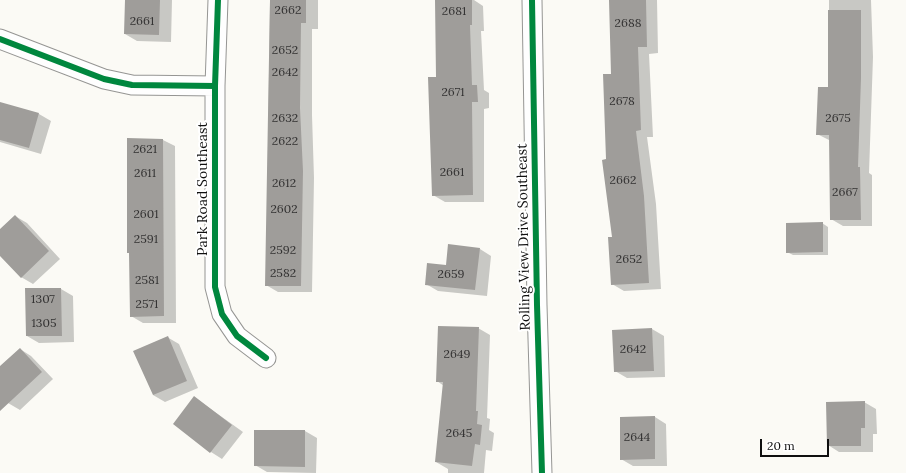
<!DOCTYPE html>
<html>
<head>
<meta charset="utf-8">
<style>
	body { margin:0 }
	#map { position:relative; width:906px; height:473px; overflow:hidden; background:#fbfaf5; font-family:Lora,serif }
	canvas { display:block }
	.scale { position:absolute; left:760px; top:439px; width:69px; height:18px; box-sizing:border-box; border:2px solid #0f0f0f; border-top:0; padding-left:5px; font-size:12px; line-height:14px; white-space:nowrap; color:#0f0f0f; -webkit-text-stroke:3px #fff; paint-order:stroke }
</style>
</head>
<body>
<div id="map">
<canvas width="906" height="473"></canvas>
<div class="scale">20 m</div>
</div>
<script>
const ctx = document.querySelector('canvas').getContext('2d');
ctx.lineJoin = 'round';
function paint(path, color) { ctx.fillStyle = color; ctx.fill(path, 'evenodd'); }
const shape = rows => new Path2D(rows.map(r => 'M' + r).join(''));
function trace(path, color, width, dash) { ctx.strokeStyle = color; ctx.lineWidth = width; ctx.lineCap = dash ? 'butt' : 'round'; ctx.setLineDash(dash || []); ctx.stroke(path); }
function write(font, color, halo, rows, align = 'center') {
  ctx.font = font + ' Lora,serif'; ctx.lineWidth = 4; ctx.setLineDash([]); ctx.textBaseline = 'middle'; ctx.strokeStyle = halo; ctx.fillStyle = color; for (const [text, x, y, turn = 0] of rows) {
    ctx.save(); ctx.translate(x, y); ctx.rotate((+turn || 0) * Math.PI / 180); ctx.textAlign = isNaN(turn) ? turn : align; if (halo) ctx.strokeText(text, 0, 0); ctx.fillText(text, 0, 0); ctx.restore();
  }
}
paint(shape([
	[126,0,172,0,171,42,137,41,125,34],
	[270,0,318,0,318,29,312,29,312,115,314,178,312,292,278,292,266,285],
	[436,0,474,0,483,6,484,31,481,31,484,90,489,93,489,108,484,109,484,202,445,202,433,195,437,78],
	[610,0,657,0,658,53,649,54,653,137,647,137,656,204,661,289,624,291,612,284,613,238,607,160,612,75],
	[829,0,871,0,873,57,869,173,872,175,872,226,843,226,831,219,831,141,817,134,829,88],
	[0,103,39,114,51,121,41,154,0,142],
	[163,140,175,146,176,323,143,323,131,316],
	[15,216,27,223,60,259,33,284,21,277,0,255,0,231],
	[822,223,828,227,828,255,793,255,787,252],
	[480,249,491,256,487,296,438,291,426,284,447,266],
	[26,289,61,289,73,296,74,342,39,343,27,336],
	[478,328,490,335,487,418,490,419,489,430,494,433,492,451,486,450,484,473,448,473,448,469,436,462,444,386,437,381],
	[652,329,664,336,665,377,627,378,615,371],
	[167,337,179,344,198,388,165,402,153,395],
	[20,349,31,356,53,379,20,410,8,403,0,395,0,367],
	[194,397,243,432,222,459,211,452],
	[864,402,876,409,877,434,873,434,873,452,839,452,828,445],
	[655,417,666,424,667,466,633,466,621,459],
	[255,431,305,431,317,438,316,473,267,472,255,465]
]), '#0003');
paint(shape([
	[125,0,160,0,159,35,124,34],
	[270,0,306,0,306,23,301,23,300,108,303,171,301,286,265,286],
	[435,0,472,0,472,25,470,25,472,85,477,85,478,102,472,102,473,195,432,196,428,77,436,77],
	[609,0,646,0,647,47,638,47,641,130,636,131,644,196,649,283,611,285,608,237,612,237,602,160,606,159,603,74,611,74],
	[828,10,861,10,861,78,858,167,860,167,861,220,830,220,829,135,816,135,818,87,828,87],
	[0,102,39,113,29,148,0,140],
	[127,138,163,139,164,316,130,317,129,253,127,253],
	[15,215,49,251,21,278,0,256,0,229],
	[823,222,823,252,786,253,786,223],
	[448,244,480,248,475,290,425,285,427,263,446,265],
	[25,288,61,288,62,336,26,336],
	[438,326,479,327,476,411,478,411,477,424,482,425,480,445,475,444,472,466,435,462,443,382,436,382],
	[652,328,654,371,614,372,612,330],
	[168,336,187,381,153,395,133,351],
	[20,348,42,372,0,411,0,366],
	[194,396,232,425,210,453,173,424],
	[865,401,865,428,861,428,861,446,827,446,826,402],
	[655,416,655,459,620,460,620,417],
	[254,430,305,430,305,467,254,466]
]), '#9f9d9a');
const minor = shape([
	[218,0,215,86,215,287,222,314,237,336,266,358],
	[532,0,537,305,542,473],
	[0,39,104,79,132,85,215,86]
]);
trace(minor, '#959593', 21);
trace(minor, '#fefefe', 19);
trace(shape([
	[218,0,215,86,215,287,222,314,237,336,266,358],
	[532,0,537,305,542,473],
	[0,39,104,79,132,85,215,86]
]), '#00873e', 6);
write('12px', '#333232', null, [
	["2662",288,11],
	["2681",454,12],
	["2661",142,22],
	["2688",628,24],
	["2652",285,51],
	["2642",285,73],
	["2671",453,93],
	["2678",622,102],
	["2632",285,119],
	["2675",838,119],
	["2622",285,142],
	["2621",145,150],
	["2661",452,173],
	["2611",145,174],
	["2662",623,181],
	["2612",284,184],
	["2667",845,193],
	["2602",284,210],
	["2601",146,215],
	["2591",146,240],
	["2592",283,251],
	["2652",629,260],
	["2582",283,274],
	["2659",451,275],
	["2581",147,281],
	["1307",43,300],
	["2571",147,305],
	["1305",44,324],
	["2642",633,350],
	["2649",457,355],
	["2645",459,434],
	["2644",637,438]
]);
write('14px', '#0f0f0f', '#fff', [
	["Park Road Southeast",203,189,-90],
	["Rolling View Drive Southeast",524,237,-91]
]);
</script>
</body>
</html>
